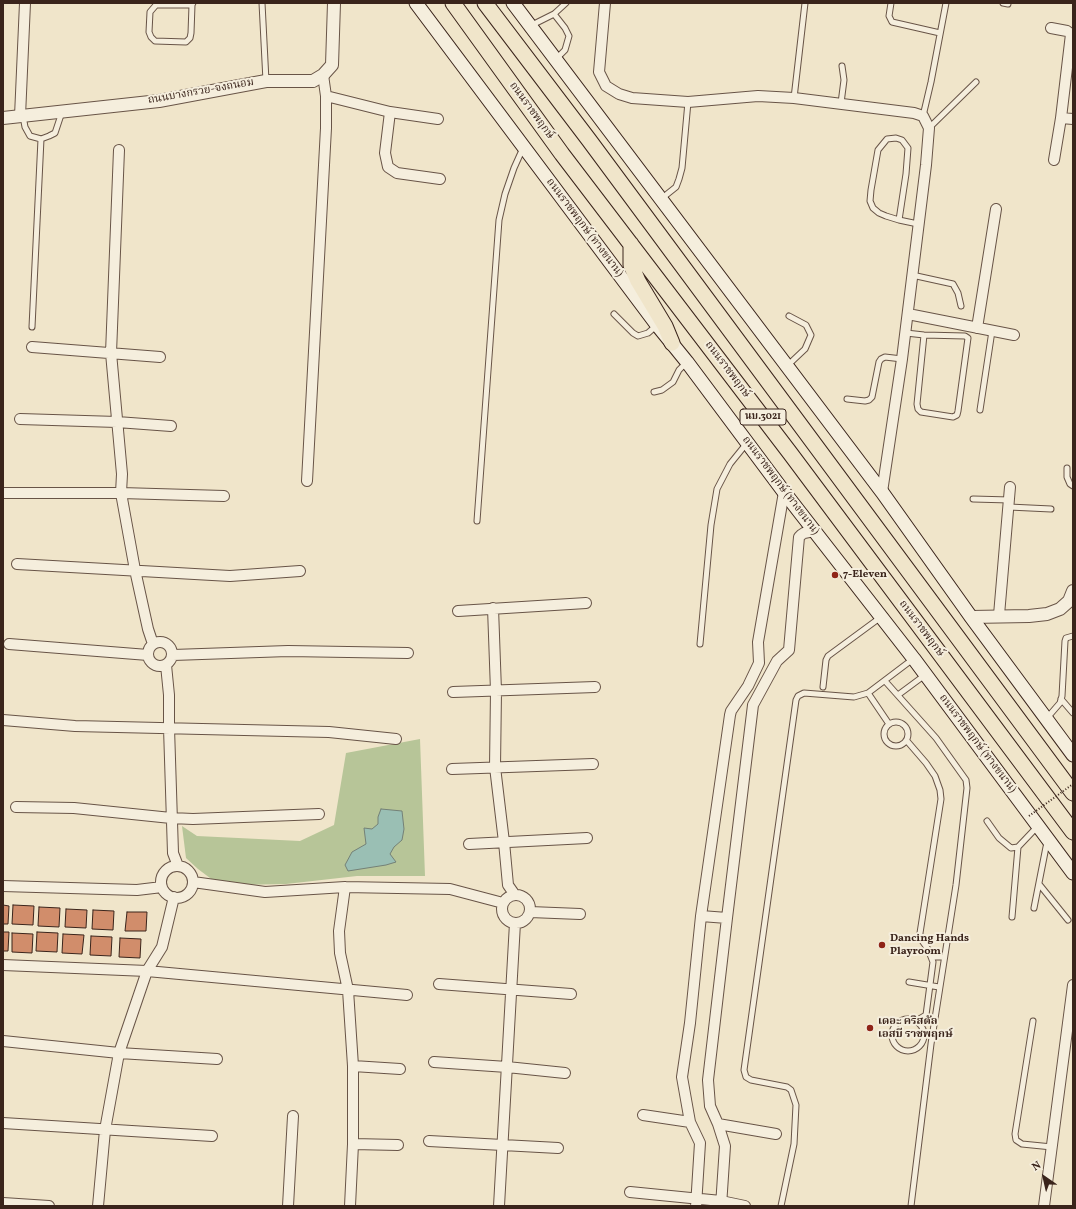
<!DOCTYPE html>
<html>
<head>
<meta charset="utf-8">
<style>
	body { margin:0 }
	#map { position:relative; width:1076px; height:1209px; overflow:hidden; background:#f0e5ca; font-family:Vollkorn,serif }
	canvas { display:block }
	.frame { position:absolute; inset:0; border:4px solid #3a241b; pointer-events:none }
	.north { position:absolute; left:1024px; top:1157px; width:40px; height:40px; -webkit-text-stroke:3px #f5eedd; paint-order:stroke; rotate:326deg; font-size:11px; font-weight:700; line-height:16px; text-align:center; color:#3a241b }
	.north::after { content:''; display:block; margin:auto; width:14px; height:18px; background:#3a241b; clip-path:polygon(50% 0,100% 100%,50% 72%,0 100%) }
</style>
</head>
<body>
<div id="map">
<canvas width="1076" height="1209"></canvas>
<div class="frame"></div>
<div class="north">N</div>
</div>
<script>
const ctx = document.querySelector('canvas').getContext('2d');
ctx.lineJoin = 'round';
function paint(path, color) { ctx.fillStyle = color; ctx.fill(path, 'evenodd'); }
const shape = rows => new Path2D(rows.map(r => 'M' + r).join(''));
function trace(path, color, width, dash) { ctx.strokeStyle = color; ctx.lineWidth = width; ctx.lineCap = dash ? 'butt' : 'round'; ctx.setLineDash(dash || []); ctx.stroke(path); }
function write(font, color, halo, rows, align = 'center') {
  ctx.font = font + ' Vollkorn,"Noto Serif Thai",serif'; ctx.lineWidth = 4; ctx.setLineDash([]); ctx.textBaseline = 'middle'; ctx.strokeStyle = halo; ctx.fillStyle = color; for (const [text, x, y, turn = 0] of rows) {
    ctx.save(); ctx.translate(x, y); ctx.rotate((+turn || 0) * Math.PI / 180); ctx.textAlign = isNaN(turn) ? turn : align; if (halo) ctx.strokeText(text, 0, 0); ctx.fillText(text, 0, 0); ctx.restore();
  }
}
paint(shape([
	[420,739,425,876,357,876,286,884,237,885,214,881,198,869,186,858,182,826,197,836,300,841,334,825,346,753]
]), '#b7c598');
const water = shape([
	[381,809,402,811,404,829,402,840,394,847,390,854,396,862,386,865,348,871,345,865,352,852,366,844,364,828,372,829,378,824,378,817,381,809]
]);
paint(water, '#9abfb4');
trace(water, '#748177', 1);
const building = shape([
	[3,905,9,906,8,924,3,924,3,905],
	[13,905,34,906,33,925,12,924,13,905],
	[39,907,60,908,59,927,38,926,39,907],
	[66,909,87,910,86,928,65,927,66,909],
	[93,910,114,911,113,930,92,929,93,910],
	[127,912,147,912,146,931,125,931,127,912],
	[3,932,9,932,8,951,3,951,3,932],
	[37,932,58,933,57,952,36,951,37,932],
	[12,933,33,934,32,953,12,952,12,933],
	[63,934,84,935,82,954,62,953,63,934],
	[91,936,112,937,111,956,90,955,91,936],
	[120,938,141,939,140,958,119,957,120,938]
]);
paint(building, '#d18d6b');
trace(building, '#3a241b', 1);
const service = shape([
	[262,3,266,81],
	[891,3,889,16,892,22,940,33],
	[1003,3,1008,4],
	[192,5,156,5,150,12,149,32,151,37,155,41,186,42,190,38,191,33,192,5,193,3],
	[554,14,565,28,569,36,565,50,556,59],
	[532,25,554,14,566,3],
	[794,98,805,3],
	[841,103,844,80,842,66],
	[23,116,25,127,30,136,41,139,49,136,55,133,62,112],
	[923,116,931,82,946,3],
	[929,128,976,82],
	[661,199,676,187,679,179,682,168,688,102],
	[899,220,906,174,908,148,902,140,896,138,887,139,878,150,871,190,870,201,873,208,879,213,886,216,899,220,918,224],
	[912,275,953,284,958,293,961,306],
	[614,314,633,333,638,336,648,333,656,326],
	[32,327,41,139],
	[906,333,924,335,965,336,968,338,958,411,957,415,953,417,921,412,918,409,917,404,924,335],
	[787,366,805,349,811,335,806,325,789,316],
	[654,392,662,390,673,382,679,370,686,363],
	[847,399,865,401,869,400,872,397,879,362,881,359,885,357,902,359],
	[980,410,992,331],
	[1067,468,1067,477,1070,484,1073,486],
	[973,499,1010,500],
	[1009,507,1051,509],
	[477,521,499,220,505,194,514,168,523,148],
	[700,644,711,525,717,489,730,464,747,443],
	[885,681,936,738,966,780,967,788,956,885,931,1044,911,1206],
	[823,687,826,660,828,656,881,617],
	[868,693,889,724],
	[898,695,925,675],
	[1061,699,1073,713],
	[1047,718,1060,703,1062,696,1065,641,1066,638,1073,636],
	'884 734a12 12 0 1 1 24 0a12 12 0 1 1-24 0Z',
	[907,741,926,763,935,776,940,790,941,799,920,933,920,938,928,949,933,962,926,1015,916,1021],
	[987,821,999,838,1011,848,1018,847,1037,827],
	[1039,884,1068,920],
	[1034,908,1047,842],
	[1012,917,1018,847],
	[932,957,944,957],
	[909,982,939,987],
	'892 1035a16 16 0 1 1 32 0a16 16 0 1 1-32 0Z',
	[1033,1021,1015,1134,1016,1140,1022,1144,1052,1147],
	[781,1206,794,1144,796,1105,791,1090,787,1087,751,1080,746,1077,744,1070,796,700,798,696,804,693,854,697,868,693,913,659]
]);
const minor = shape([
	[605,3,599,72,606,86,619,94,632,98,688,102,758,96,794,98,914,113,923,116,929,128,926,165,902,359,882,492],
	[1051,28,1067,31,1071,34,1061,118,1073,119],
	[326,96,390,112,385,153,388,167,397,173,440,179],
	[390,112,438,119],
	[20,116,25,3],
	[119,150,111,353,122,474,121,493,135,570,148,629,153,644],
	[1054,160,1061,118],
	[908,314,1014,335],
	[977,328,996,209],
	[32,347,160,357],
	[20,419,117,422,171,426],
	[307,481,326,128,326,96,323,75],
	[3,493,121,493,224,496],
	[17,564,230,576,300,571],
	[493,608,496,691,495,767,504,842,508,885,515,895],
	[458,611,586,603],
	[999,615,1010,487],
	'148 654a12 12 0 1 1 24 0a12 12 0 1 1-24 0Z',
	[9,644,148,655],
	[173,655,288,651,408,653],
	[166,665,169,695,169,728,173,853,178,866],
	[453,692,595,687],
	[3,720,75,726,329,732,396,739],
	[452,769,593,764],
	[16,807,74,808,171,818,193,819,319,814],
	[469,844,587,838],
	'161 882a16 16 0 1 1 32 0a16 16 0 1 1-32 0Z',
	[193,882,265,892,345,887,450,889,503,903],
	[3,886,137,890,162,887],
	[345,887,339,931,340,953,348,990,353,1066,353,1144,350,1206],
	'502 909a14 14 0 1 1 28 0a14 14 0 1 1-28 0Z',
	[530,912,580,914],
	[701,916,727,918],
	[3,965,147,971,407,995],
	[439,984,571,994],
	[3,1041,119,1053,217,1059],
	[434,1062,507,1067,565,1073],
	[353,1066,400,1069],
	[643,1115,690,1122],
	[3,1123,212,1136],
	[718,1124,776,1134],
	[429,1141,558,1148],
	[353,1144,398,1145],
	[630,1192,721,1201,745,1206],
	[3,1203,49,1206],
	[98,1206,105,1130,119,1053,147,971,162,947,174,897],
	[288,1206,293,1116],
	[499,1206,515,923],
	[696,1206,700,1143,690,1122,682,1077,690,1023,701,916,730,715,731,711,748,686,759,663,758,642,784,492],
	[721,1206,725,1146,718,1124,710,1106,708,1080,727,918,753,705,777,661,789,650,799,537,801,535,804,533,814,531],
	[1044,1206,1073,985]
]);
const tertiary = shape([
	[3,118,159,101,266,81,313,81,323,75,332,65,334,3],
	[971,617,1029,616,1047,614,1060,609,1069,601,1073,591]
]);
const secondary = shape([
	[416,3,657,325,687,362,784,492,914,659,1073,873],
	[513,3,882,492,971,617,1073,755]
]);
const primary = shape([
	[453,3,562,154,790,453,1073,832],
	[485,3,589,140,1073,793],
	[631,244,631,265,638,281,665,326,672,343]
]);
trace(service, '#685447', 7);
trace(minor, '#685447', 12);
trace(tertiary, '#685447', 14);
trace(secondary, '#3a241b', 15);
trace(primary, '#3a241b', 17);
trace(service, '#f5eedd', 5);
trace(minor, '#f5eedd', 10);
trace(tertiary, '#f5eedd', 12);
trace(secondary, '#f5eedd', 13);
trace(primary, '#f0e5ca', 15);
trace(shape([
	[1029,816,1073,784]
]), '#3a241b', 2, [1, 2]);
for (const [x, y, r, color] of [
	[835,575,4,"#8f2418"],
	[882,945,4,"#8f2418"],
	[870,1028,4,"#8f2418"]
]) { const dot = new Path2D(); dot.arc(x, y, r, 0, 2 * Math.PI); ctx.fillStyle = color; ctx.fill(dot); trace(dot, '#f5eedd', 1.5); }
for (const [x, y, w] of [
	[763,417,46]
]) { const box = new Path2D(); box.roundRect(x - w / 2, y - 8, w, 16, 3); ctx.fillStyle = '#f5eedd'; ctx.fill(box); trace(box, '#3a241b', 1); }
write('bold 10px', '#3a241b', null, [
	["นบ.3021",763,417]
]);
write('11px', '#3a241b', '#f5eedd', [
	["ถนนบางกรวย-จงถนอม",201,92,-10],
	["ถนนราชพฤกษ์",531,111,54],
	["ถนนราชพฤกษ์ (ทางขนาน)",584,228,53],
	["ถนนราชพฤกษ์",727,370,53],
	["ถนนราชพฤกษ์ (ทางขนาน)",780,486,53],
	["ถนนราชพฤกษ์",921,629,53],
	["ถนนราชพฤกษ์ (ทางขนาน)",977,744,53]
]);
write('bold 11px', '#3a241b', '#f5eedd', [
	["7-Eleven",843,575],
	["Dancing Hands",890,939],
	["Playroom",890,952],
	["เดอะ คริสตัล",878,1022],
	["เอสบี ราชพฤกษ์",878,1035]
], 'left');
</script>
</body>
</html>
